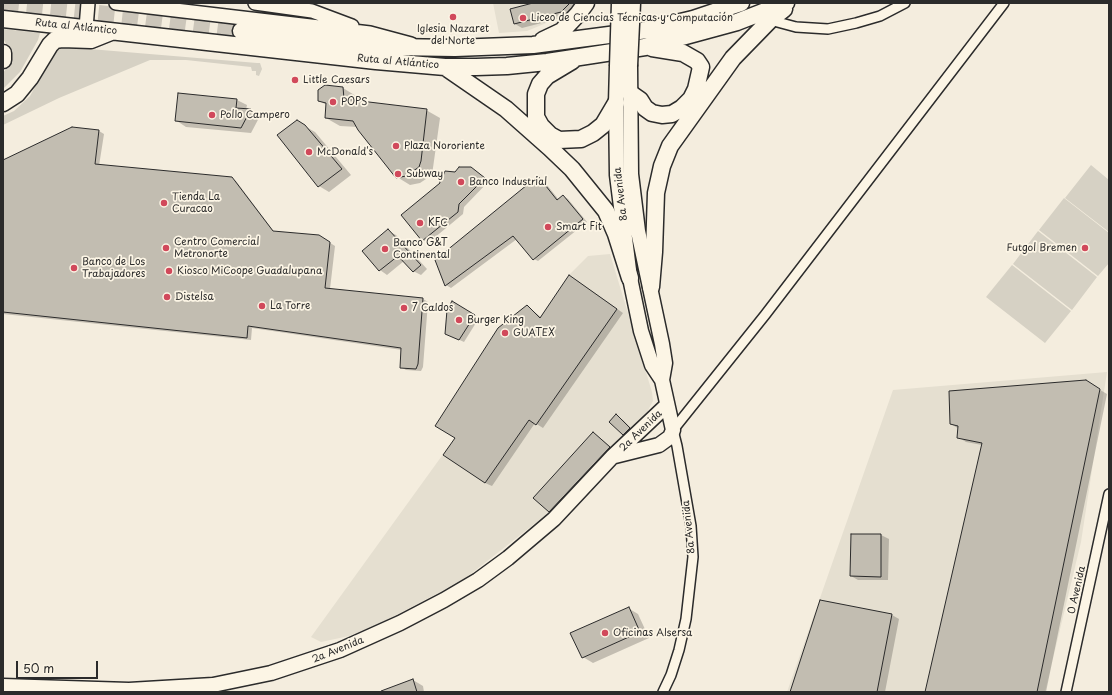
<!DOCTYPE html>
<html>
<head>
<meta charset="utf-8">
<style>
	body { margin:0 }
	#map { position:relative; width:1112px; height:695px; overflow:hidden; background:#f4edde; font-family:"Playpen Sans",sans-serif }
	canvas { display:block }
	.frame { position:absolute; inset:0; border:4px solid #2b2b2b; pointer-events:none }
	.scale { position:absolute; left:16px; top:661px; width:82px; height:18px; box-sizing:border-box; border:2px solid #2b2b2b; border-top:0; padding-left:5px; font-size:12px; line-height:14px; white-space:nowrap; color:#2b2b2b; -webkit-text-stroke:3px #fcf5e5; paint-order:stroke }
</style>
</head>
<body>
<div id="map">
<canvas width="1112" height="695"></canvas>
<div class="frame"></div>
<div class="scale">50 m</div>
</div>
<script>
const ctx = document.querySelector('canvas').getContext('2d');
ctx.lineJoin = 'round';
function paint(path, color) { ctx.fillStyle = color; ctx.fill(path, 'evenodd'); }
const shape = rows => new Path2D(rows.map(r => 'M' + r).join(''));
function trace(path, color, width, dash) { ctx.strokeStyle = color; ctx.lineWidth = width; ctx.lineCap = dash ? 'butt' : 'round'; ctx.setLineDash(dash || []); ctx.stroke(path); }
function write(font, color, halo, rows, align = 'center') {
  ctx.font = font + ' "Playpen Sans",sans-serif'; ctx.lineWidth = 3.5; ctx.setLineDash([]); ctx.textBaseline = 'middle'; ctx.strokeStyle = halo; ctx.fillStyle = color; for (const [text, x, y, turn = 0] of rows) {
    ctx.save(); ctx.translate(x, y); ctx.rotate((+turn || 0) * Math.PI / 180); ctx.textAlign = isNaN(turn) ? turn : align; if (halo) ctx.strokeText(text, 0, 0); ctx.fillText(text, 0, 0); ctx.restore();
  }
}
paint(shape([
	[493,3,570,3,561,12,549,14,550,21,544,24,527,31,499,33],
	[610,254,652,392,653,401,645,416,547,514,463,580,379,624,349,636,321,642,311,637,488,392,569,275,588,256],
	[1107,372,1081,542,1045,692,787,692,893,390]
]), '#e5dfd0');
paint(shape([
	[3,29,40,33,38,40,20,72,3,89,3,73,9,65,10,52,3,38],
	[66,47,257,63,260,63,262,69,259,76,256,75,256,71,252,71,251,67,186,60,150,60,59,98,3,125,3,116,14,111,30,96,51,58,59,48],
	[1091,165,1109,180,1109,232,1065,198],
	[1064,198,1109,233,1109,263,1098,276,1039,230],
	[1038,231,1097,277,1072,310,1013,264],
	[1012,265,1071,311,1045,343,986,297]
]), '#d6d1c4');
paint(shape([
	[537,3,581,3,569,16,522,28,515,24],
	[343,88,356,96,357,102,426,110,440,118,432,175,420,183,410,185,397,177,358,127,340,126,326,118,327,105,319,101],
	[237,100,247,105,246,110,260,116,251,133,186,127,177,121],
	[297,122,315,132,351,175,329,192,319,186],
	[99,131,104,134,99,166,231,178,236,181,275,233,324,239,335,246,330,289,423,299,428,302,423,367,421,371,406,370,401,367,402,350,252,328,251,340,3,314,3,162],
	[471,168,489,181,464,207,463,214,428,243,423,240,455,173],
	[538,177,543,180,559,200,563,196,568,199,587,222,538,261,534,259,517,239,451,288,446,285,436,260],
	[388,231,396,235,427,269,421,275,413,271,404,261,387,275,380,270,363,251],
	[576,280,623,313,543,428,535,423,492,486,485,483,457,437,527,306,541,317],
	[453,302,479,318,464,342,451,336],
	[1085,381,1107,394,1046,692,926,692,982,445,966,442,958,437,959,429,951,424],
	[616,416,623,420,636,433,631,439,623,435],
	[594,433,617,452,557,515,550,511],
	[852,535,881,535,889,539,888,580,858,580,851,576],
	[820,601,892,615,899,619,885,692,791,692],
	[628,608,638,614,649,638,593,663,583,657],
	[413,680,423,686,424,692,381,692]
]), '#0003');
const building = shape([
	[533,3,570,3,561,12,514,24,510,9,533,3],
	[325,85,343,87,344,99,427,109,421,161,419,167,406,176,396,178,358,130,353,121,325,118,326,103,318,101,318,90,325,85],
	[178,93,237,99,236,108,251,109,241,128,175,121,178,93],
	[297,120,305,125,342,169,318,187,277,135,297,120],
	[72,127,99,130,95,164,232,177,273,231,319,235,330,242,325,288,423,298,418,364,416,369,400,368,401,348,248,326,247,338,3,312,3,160,72,127],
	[459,167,471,167,485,178,459,204,458,212,422,241,401,215,440,183,439,178,443,176,445,171,455,172,459,167],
	[538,176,557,200,563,195,583,219,533,260,513,236,445,286,435,260,538,176],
	[388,229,421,265,413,272,398,256,379,271,362,251,388,229],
	[569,275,617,309,536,425,529,420,485,483,443,455,455,438,435,426,498,328,527,305,540,318,569,275],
	[452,301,475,315,459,340,445,334,447,310,452,301],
	[1086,380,1100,389,1037,692,925,692,982,443,957,438,958,426,950,424,949,391,1086,380],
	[616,414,630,428,623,435,609,422,616,414],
	[593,432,610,447,549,512,533,498,593,432],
	[851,534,881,534,881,577,850,576,851,534],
	[820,600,892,614,877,692,790,692,820,600],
	[629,607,640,632,582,658,570,633,629,607],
	[413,679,417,692,381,692,381,691,413,679]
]);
paint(building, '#c2bdb1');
trace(building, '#2b2b2b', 1);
trace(shape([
	[3,3,136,17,241,31]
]), '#ccc6ba', 16, [16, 8]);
const street = shape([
	[770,20,796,27,828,29,856,23,880,16,905,3],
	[663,692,671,675,679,650,686,619,693,557,691,526,677,446,673,430,765,315,1004,3],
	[1066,692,1109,494]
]);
const secondary = shape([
	[116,3,370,33,411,44],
	[255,3,312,11,352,26],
	[86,28,88,3]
]);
const primary = shape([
	[617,66,616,103,617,175,630,278,641,331,652,365,662,380],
	[615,456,659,445,670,437,673,430,662,380,665,363,662,344,638,231,631,174,630,66],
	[3,686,129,690,213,685,271,673,340,650,400,623,444,600,478,580,508,558,554,519,613,456,667,405]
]);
const highway = shape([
	[3,19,376,61,445,67,476,67,507,66,547,62,645,47,737,22,786,3],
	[241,31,393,47,455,48,533,45,647,30,693,19,741,3],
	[543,40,562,31,578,14,586,3],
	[3,53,3,60],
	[572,61,547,76,540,84,536,94,536,117,541,126,550,135,559,140,581,139,593,133,603,125,616,103],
	[445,67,506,109,550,148,572,169,606,211,616,234,630,278],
	[630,93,640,100,645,108,652,113,662,115,672,114,682,108,691,99,696,89,701,67,697,61,683,53,652,48],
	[3,103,17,94,30,78,50,45,55,40,62,39,91,40,111,32],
	[651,287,654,252,656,193,662,166,670,146,733,58,770,20,784,9]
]);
trace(street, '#2b2b2b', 12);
trace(secondary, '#2b2b2b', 16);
trace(primary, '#2b2b2b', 17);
trace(highway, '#2b2b2b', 19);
trace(street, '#fcf5e5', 9);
trace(secondary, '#fcf5e5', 13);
trace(primary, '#fcf5e5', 14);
trace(highway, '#fcf5e5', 16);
const primaryBridge = shape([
	[617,66,619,3],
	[630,66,633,3]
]);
trace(primaryBridge, '#2b2b2b', 17, []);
trace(primaryBridge, '#fcf5e5', 14);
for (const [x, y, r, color] of [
	[453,17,4,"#d1495b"],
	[523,18,4,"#d1495b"],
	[295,80,4,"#d1495b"],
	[333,102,4,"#d1495b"],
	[212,115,4,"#d1495b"],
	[396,146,4,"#d1495b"],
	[309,152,4,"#d1495b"],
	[398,174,4,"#d1495b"],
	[461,182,4,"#d1495b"],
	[164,203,4,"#d1495b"],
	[420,223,4,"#d1495b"],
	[548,227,4,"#d1495b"],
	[166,248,4,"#d1495b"],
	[1085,248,4,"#d1495b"],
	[385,249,4,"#d1495b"],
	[74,268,4,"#d1495b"],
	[169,271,4,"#d1495b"],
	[167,297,4,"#d1495b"],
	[262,306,4,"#d1495b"],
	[404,308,4,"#d1495b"],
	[459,320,4,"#d1495b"],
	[505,333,4,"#d1495b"],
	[605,633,4,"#d1495b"]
]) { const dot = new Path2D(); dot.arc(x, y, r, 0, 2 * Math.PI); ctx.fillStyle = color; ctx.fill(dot); trace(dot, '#fcf5e5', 1.5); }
write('10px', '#2b2b2b', '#fcf5e5', [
	["Liceo de Ciencias Técnicas y Computación",531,18],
	["Iglesia Nazaret",453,29,"center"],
	["del Norte",453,41,"center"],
	["Little Caesars",303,80],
	["POPS",341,102],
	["Pollo Campero",220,115],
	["Plaza Nororiente",404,146],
	["McDonald's",317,152],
	["Subway",406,174],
	["Banco Industrial",469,182],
	["Tienda La",172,197],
	["Curacao",172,209],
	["KFC",428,223],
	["Smart Fit",556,227],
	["Centro Comercial",174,242],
	["Metronorte",174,254],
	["Banco G&T",393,243],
	["Continental",393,255],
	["Futgol Bremen",1077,248,"right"],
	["Banco de Los",82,262],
	["Trabajadores",82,274],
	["Kiosco MiCoope Guadalupana",177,271],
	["Distelsa",175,297],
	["La Torre",270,306],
	["7 Caldos",412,308],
	["Burger King",467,320],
	["GUATEX",513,333],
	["Oficinas Alsersa",613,633]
], 'left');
write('10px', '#2b2b2b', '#fcf5e5', [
	["Ruta al Atlántico",76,27,6],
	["Ruta al Atlántico",398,62,5],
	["8a Avenida",621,194,-97],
	["2a Avenida",641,431,-44],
	["8a Avenida",689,527,-96],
	["0 Avenida",1077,590,-77],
	["2a Avenida",338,650,-22]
]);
</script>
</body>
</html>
